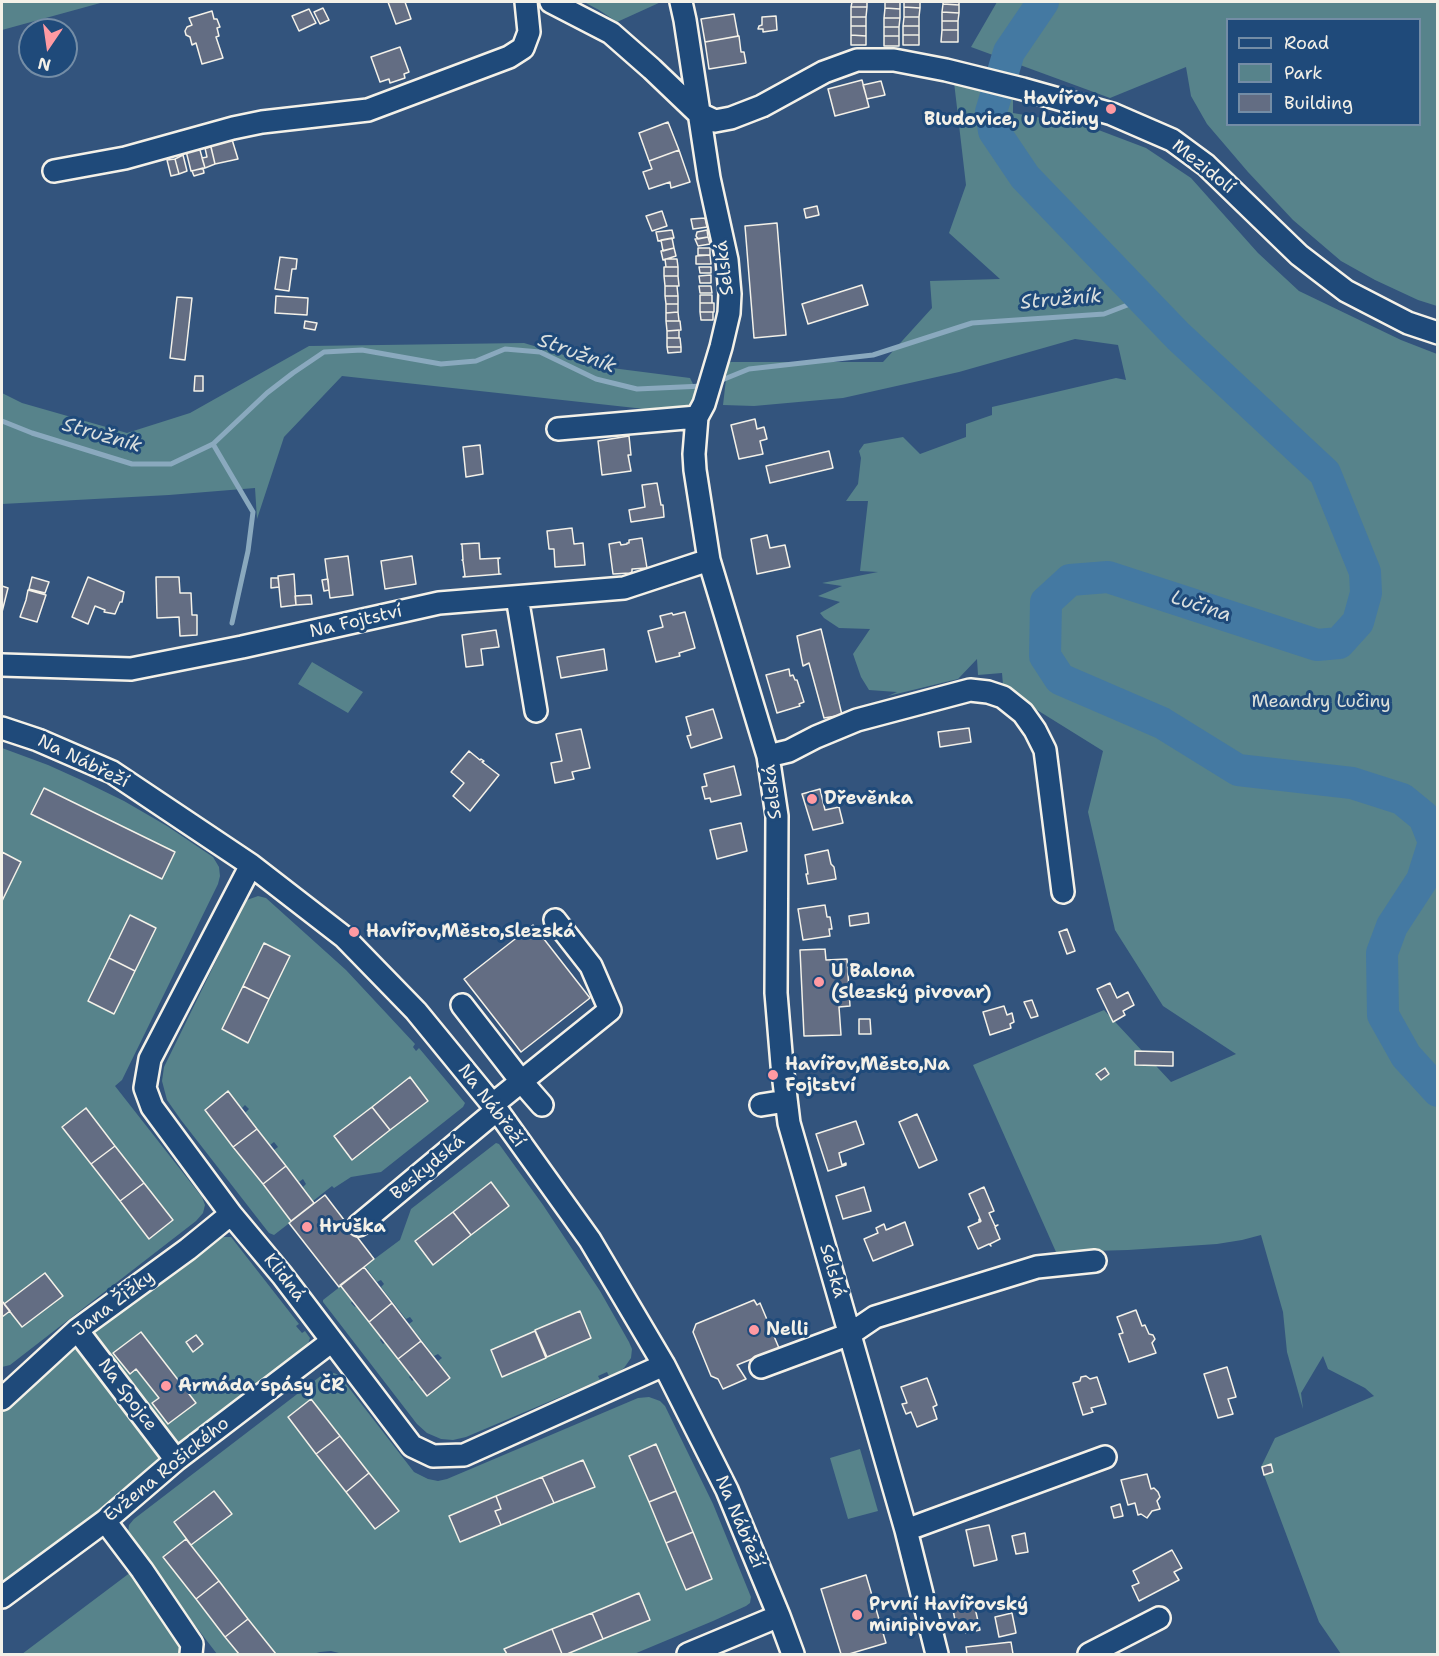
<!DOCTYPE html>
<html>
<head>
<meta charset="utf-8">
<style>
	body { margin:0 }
	#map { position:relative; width:1439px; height:1656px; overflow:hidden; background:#33547d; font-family:"Shantell Sans",sans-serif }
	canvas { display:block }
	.frame { position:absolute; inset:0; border:3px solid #f4f1e8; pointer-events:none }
	.legend { position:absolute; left:1226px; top:18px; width:195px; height:108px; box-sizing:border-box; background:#1f4a7a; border:2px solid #748da6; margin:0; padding:8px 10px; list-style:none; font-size:18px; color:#f4f1e8 }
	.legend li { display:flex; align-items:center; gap:12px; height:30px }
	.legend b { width:30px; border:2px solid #748da6 }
	.north { position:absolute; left:18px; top:18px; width:60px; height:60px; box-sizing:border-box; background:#1f4a7a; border:2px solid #748da6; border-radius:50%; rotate:193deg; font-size:16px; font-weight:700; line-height:24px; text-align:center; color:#f4f1e8 }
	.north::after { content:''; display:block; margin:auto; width:21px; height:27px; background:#ff9aa2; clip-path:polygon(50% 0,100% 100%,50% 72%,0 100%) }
</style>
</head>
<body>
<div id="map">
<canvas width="1439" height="1656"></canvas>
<div class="frame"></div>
<ul class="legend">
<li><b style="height:8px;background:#1f4a7a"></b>Road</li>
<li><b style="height:16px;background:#57838b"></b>Park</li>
<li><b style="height:16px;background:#636d83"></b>Building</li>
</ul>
<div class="north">N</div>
</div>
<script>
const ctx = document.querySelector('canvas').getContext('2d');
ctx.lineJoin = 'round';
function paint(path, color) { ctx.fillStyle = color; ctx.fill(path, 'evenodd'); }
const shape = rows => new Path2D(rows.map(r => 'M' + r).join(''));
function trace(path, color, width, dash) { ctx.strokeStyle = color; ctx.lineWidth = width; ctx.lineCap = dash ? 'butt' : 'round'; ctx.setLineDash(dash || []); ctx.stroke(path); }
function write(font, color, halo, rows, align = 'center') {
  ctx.font = font + ' "Shantell Sans",sans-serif'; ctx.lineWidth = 6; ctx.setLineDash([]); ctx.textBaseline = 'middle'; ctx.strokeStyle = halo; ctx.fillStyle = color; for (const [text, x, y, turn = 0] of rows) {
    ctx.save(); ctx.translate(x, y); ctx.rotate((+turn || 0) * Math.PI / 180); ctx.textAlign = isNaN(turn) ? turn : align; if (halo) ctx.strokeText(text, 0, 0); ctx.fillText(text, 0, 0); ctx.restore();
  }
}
paint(shape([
	[2,2,104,2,2,30],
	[584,2,661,2,617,22,599,10],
	[997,2,1437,2,1437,306,1418,300,1375,280,1341,261,1293,220,1248,172,1207,124,1191,96,1186,67,1110,98,971,47],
	[1228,20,1420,20,1420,124,1228,124],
	[954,82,1013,95,1013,113,1088,126,1146,148,1191,178,1258,253,1299,291,1401,340,1437,354,1437,1654,1341,1654,1319,1622,1261,1467,1275,1438,1374,1396,1365,1388,1328,1369,1323,1356,1301,1393,1303,1409,1287,1352,1283,1312,1261,1235,1242,1240,1217,1244,1128,1250,1056,1252,973,1065,1104,1010,1171,1082,1236,1054,1163,1006,1115,930,1088,812,1103,751,1021,700,1015,692,1003,685,1002,673,978,675,977,659,958,679,888,696,897,692,869,690,861,677,853,654,870,629,839,628,824,618,820,613,840,602,818,596,842,586,822,583,878,572,860,571,868,501,846,501,858,484,861,458,859,451,864,444,903,437,920,454,966,437,966,424,992,415,992,407,1116,378,1126,380,1118,345,1075,339,959,372,843,398,754,406,723,405,728,362,883,362,932,308,930,281,1000,279,949,233,966,185],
	[524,343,604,367,690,378,709,416,342,376,284,437,257,519,255,488,169,495,2,504,2,393,22,403,127,433,190,413,309,346],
	[312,662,363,692,348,713,298,684],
	[2,748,48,765,79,779,124,801,167,826,213,857,219,867,220,876,218,884,122,1080,115,1086,202,1197,205,1205,203,1213,196,1221,10,1365,2,1367],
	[258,896,266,898,346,970,415,1044,413,1047,416,1051,419,1048,465,1103,463,1107,381,1172,351,1177,334,1188,332,1186,313,1201,303,1187,306,1184,303,1179,299,1182,274,1150,278,1147,274,1142,270,1145,245,1113,249,1109,245,1105,242,1108,228,1091,205,1109,292,1221,274,1235,269,1233,181,1120,167,1100,162,1081,164,1067,242,908,247,900],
	[496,1143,499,1144,543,1205,600,1291,629,1342,632,1349,631,1358,624,1368,617,1373,609,1376,607,1372,598,1376,600,1380,466,1437,453,1440,441,1439,427,1433,417,1424,323,1302,323,1300,341,1286,353,1300,351,1303,355,1307,357,1305,382,1337,380,1340,383,1344,386,1342,411,1375,409,1377,412,1381,415,1379,427,1396,451,1378,438,1361,442,1358,438,1354,434,1356,409,1324,413,1321,410,1317,406,1319,381,1287,384,1284,381,1280,377,1282,365,1266,400,1240,411,1209],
	[223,1237,231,1237,299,1324,296,1326,302,1333,305,1331,310,1338,306,1350,189,1441,187,1437,182,1440,184,1445,160,1465,2,1587,2,1403,68,1351,141,1298,205,1247],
	[326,1372,334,1373,339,1375,414,1472,428,1479,438,1481,447,1479,638,1398,649,1397,660,1401,665,1406,713,1504,751,1597,750,1603,746,1606,713,1621,634,1654,343,1654,331,1651,320,1652,313,1654,217,1654,131,1542,128,1534,129,1525,134,1519],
	[860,1449,878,1511,848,1519,830,1458],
	[135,1569,185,1635,182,1654,22,1654]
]), '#57838b');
trace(shape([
	[717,382,749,369,873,355,972,323,1104,314,1143,299],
	[2,421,32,433,132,464,171,464,213,444,267,393,293,373,324,352,362,350,441,364,476,361,505,349,540,352,596,379,637,389,703,386],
	[213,444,253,512,248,551,232,623]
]), '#8aa9be', 5);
trace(shape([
	[1043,2,1009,52,991,112,994,131,1025,177,1178,336,1325,473,1365,572,1366,593,1358,622,1339,643,1317,645,1108,577,1070,580,1046,602,1045,656,1060,679,1162,723,1238,770,1352,783,1402,799,1424,817,1434,842,1422,880,1392,926,1382,953,1383,1015,1406,1056,1438,1091]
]), '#4479a2', 32);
const building = shape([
	[388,2,405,2,411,19,396,24,388,2],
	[852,2,867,2,867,7,851,7,852,2],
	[885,2,900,2,900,9,885,8,885,2],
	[904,2,920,2,920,8,904,7,904,2],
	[943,2,959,2,959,5,943,4,943,2],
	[943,4,959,5,959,13,942,12,943,4],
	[851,7,867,7,866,17,851,17,851,7],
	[904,7,920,8,919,17,904,17,904,7],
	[323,8,329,20,320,24,314,12,323,8],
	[885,8,900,9,900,18,884,18,885,8],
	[309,9,316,23,299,31,292,16,309,9],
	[212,11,214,19,217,19,220,27,217,28,219,36,216,37,223,58,202,64,196,43,192,45,190,37,186,35,185,31,187,27,192,25,189,18,212,11],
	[942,12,959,13,958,21,942,21,942,12],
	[734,14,738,36,705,42,701,19,734,14],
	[776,16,777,30,763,32,763,29,758,29,759,26,762,25,762,17,776,16],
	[851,17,866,17,866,26,851,26,851,17],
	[904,17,919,17,919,26,903,26,904,17],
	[884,18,900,18,899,27,884,27,884,18],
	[942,21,958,21,958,30,942,30,942,21],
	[851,26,866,26,866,36,851,35,851,26],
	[903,26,919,26,919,35,903,35,903,26],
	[884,27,899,27,899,36,884,36,884,27],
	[942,30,958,30,958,42,941,42,942,30],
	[851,35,866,36,866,45,851,45,851,35],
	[903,35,919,35,919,45,903,45,903,35],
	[739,36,741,52,744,52,746,63,709,69,705,42,739,36],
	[884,36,899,36,899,46,884,46,884,36],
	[400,47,409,72,404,74,405,78,390,83,389,79,380,82,371,57,400,47],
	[862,80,869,107,835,116,828,89,862,80],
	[881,81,885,95,867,99,863,85,881,81],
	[668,122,679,150,649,161,639,133,668,122],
	[230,133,238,159,215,164,209,139,230,133],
	[198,143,205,168,191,171,185,147,198,143],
	[211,147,215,164,205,168,202,158,207,157,205,148,211,147],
	[679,150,690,182,671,188,670,182,649,189,643,172,652,169,649,161,679,150],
	[183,155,187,171,179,174,175,159,183,155],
	[175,159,179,174,171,176,167,160,175,159],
	[203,168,204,173,194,176,192,171,203,168],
	[817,206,819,215,806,218,804,209,817,206],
	[662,211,667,226,652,231,646,216,662,211],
	[705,218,707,227,693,229,691,219,705,218],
	[777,223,786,335,754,338,745,226,777,223],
	[672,230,674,238,658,241,656,232,672,230],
	[707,230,708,237,698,239,696,236,697,232,707,230],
	[708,237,710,244,698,246,695,239,708,237],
	[672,238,674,248,663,251,661,240,672,238],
	[674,248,676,256,663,260,661,251,674,248],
	[698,248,710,248,710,255,698,255,698,248],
	[710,255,711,264,696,264,696,256,710,255],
	[280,257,297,259,296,269,292,269,289,291,275,289,280,257],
	[665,259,677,259,678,267,666,267,665,259],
	[664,267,678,267,678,276,664,276,664,267],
	[699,267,711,267,711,273,700,273,699,267],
	[711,275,711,283,700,283,699,276,711,275],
	[664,276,678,276,679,286,665,286,664,276],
	[862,285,868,305,808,324,802,304,862,285],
	[665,286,677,286,678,296,665,296,665,286],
	[699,286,711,286,712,293,700,293,699,286],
	[700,295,712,295,712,303,700,303,700,295],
	[276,296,308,298,307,315,275,313,276,296],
	[665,296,678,296,678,304,666,304,665,296],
	[177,297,192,298,185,360,170,358,177,297],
	[700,303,714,303,714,312,700,312,700,303],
	[666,304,678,304,678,312,666,313,666,304],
	[678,312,679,321,666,321,666,313,678,312],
	[700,312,713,312,713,320,701,320,700,312],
	[305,321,317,323,315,330,304,328,305,321],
	[666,321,680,321,681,330,667,331,666,321],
	[679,330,679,338,667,338,667,331,679,330],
	[667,338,680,338,681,347,667,347,667,338],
	[667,347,681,347,681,352,668,353,667,347],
	[195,376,203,376,203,391,194,391,195,376],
	[755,419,757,429,764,427,767,439,760,441,763,454,739,459,731,425,755,419],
	[629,436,631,455,628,455,631,471,602,475,598,441,629,436],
	[480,445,483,474,466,477,463,447,480,445],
	[829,451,833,468,770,483,766,466,829,451],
	[657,483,661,505,663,505,664,517,631,522,629,510,645,507,642,485,657,483],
	[572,528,574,544,583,543,585,565,555,567,554,549,549,549,547,531,572,528],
	[767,535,770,548,785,545,790,567,757,574,751,539,767,535],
	[642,538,647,568,632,569,632,572,630,573,613,574,609,544,620,542,621,545,627,544,627,543,629,543,629,540,642,538],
	[479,543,480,559,500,558,498,559,499,574,501,574,463,577,465,576,463,561,462,560,463,560,462,545,461,544,479,543],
	[348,556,353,595,330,598,325,559,348,556],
	[412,556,416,584,385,589,381,561,412,556],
	[294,574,296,605,281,607,278,576,294,574],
	[32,577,49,582,45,593,29,589,32,577],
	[88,577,124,592,122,602,120,602,115,614,104,612,105,610,95,606,88,624,72,617,88,577],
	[156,577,179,577,180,593,191,593,192,615,197,615,197,635,180,636,179,617,157,618,156,577],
	[271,578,278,578,279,587,271,588,271,578],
	[328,579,329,590,324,591,322,580,328,579],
	[2,586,8,588,2,612,2,586],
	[28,590,46,595,37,622,20,617,26,600,28,590],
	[311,595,312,604,296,605,295,596,311,595],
	[685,612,695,648,679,653,680,656,656,662,648,631,663,627,660,616,672,613,673,615,685,612],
	[821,629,842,715,824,718,809,663,803,666,797,636,821,629],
	[496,630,499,647,481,649,483,665,466,667,462,635,496,630],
	[604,649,607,670,561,678,557,657,604,649],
	[789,669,790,676,793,675,795,680,797,680,804,702,799,704,800,706,777,713,766,675,789,669],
	[713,709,722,738,691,748,687,736,691,735,686,717,713,709],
	[969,728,971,742,940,747,938,732,969,728],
	[581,729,590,768,572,772,574,779,555,783,551,763,562,761,556,734,581,729],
	[469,751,480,760,481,759,484,761,482,762,499,775,470,811,453,796,464,783,451,772,469,751],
	[734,766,741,795,711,802,710,798,705,799,702,787,707,786,704,774,734,766],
	[44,788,175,852,162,879,31,814,44,788],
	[820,789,825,810,839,807,843,823,813,830,802,794,820,789],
	[741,823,747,851,717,859,710,830,741,823],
	[828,850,831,864,834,867,836,879,808,884,806,874,808,874,805,855,828,850],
	[2,852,21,862,2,901,2,852],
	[825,905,827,917,830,917,832,929,829,929,830,936,803,940,798,909,825,905],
	[868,913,869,923,850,926,849,916,868,913],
	[130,915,156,928,135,971,109,958,130,915],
	[533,925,590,998,521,1052,464,979,533,925],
	[1067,929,1075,951,1067,954,1059,932,1067,929],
	[264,943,290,956,269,999,243,986,264,943],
	[825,949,826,960,847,959,850,1006,839,1007,841,1035,804,1036,800,950,825,949],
	[109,958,135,971,114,1014,88,1001,109,958],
	[1110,983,1117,998,1128,992,1134,1005,1123,1011,1125,1015,1113,1022,1097,989,1110,983],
	[243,986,269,999,248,1043,222,1029,243,986],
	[1032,1000,1038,1016,1031,1018,1024,1002,1032,1000],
	[1004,1006,1007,1015,1012,1013,1014,1022,1010,1024,1011,1028,990,1035,983,1012,1004,1006],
	[859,1019,870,1019,871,1034,859,1034,859,1019],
	[1135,1051,1173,1052,1173,1066,1135,1065,1135,1051],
	[1105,1068,1109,1074,1101,1080,1096,1074,1105,1068],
	[410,1077,428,1101,390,1130,372,1107,410,1077],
	[228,1091,257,1129,233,1147,205,1110,228,1091],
	[372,1107,390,1130,352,1160,334,1136,372,1107],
	[86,1108,115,1146,91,1164,62,1127,86,1108],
	[917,1114,937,1160,919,1168,899,1122,917,1114],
	[856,1121,864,1144,839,1153,842,1165,846,1163,846,1165,828,1171,816,1134,856,1121],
	[257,1129,286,1166,263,1184,233,1147,257,1129],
	[115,1146,144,1183,120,1201,91,1164,115,1146],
	[286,1166,314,1203,291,1221,263,1184,286,1166],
	[491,1182,509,1206,471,1235,453,1212,491,1182],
	[144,1183,173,1220,149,1239,120,1201,144,1183],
	[864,1187,871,1211,843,1219,836,1196,864,1187],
	[984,1187,994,1211,989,1213,995,1226,998,1225,995,1227,1000,1239,990,1244,991,1246,989,1244,978,1249,968,1227,979,1222,979,1219,980,1222,981,1221,969,1194,984,1187],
	[325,1195,374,1259,339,1287,289,1223,325,1195],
	[453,1212,471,1235,433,1265,415,1241,453,1212],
	[905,1222,913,1245,873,1261,864,1239,878,1233,876,1228,884,1224,886,1230,905,1222],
	[364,1267,392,1303,369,1322,340,1285,364,1267],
	[45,1273,63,1296,22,1327,4,1304,45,1273],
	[754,1300,757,1305,760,1303,779,1348,737,1365,746,1379,723,1389,718,1379,711,1376,693,1332,696,1324,754,1300],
	[2,1301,10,1311,2,1317,2,1301],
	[392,1303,421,1341,398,1359,369,1322,392,1303],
	[1136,1310,1142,1326,1145,1325,1149,1334,1153,1335,1155,1339,1152,1343,1156,1353,1129,1362,1119,1334,1123,1333,1117,1317,1136,1310],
	[580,1311,591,1338,547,1357,535,1330,580,1311],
	[535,1331,546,1358,502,1377,491,1350,535,1331],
	[141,1332,196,1403,168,1424,152,1403,159,1398,136,1369,130,1374,113,1353,141,1332],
	[196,1335,203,1344,193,1352,186,1342,196,1335],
	[421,1341,450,1378,427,1396,398,1359,421,1341],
	[1227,1367,1236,1397,1228,1399,1233,1414,1218,1418,1204,1374,1227,1367],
	[1086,1376,1090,1379,1097,1377,1106,1404,1091,1408,1093,1412,1083,1415,1073,1383,1080,1381,1081,1377,1086,1376],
	[927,1378,937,1405,933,1407,937,1419,917,1427,911,1412,906,1414,902,1404,907,1403,901,1387,927,1378],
	[311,1399,340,1436,316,1454,288,1417,311,1399],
	[340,1436,369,1473,346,1492,316,1454,340,1436],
	[656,1444,676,1491,649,1502,629,1456,656,1444],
	[583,1460,595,1487,554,1503,542,1477,583,1460],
	[1271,1464,1273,1472,1264,1475,1262,1467,1271,1464],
	[369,1473,399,1511,375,1529,346,1492,369,1473],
	[1147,1474,1151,1489,1154,1488,1158,1492,1160,1497,1157,1501,1160,1509,1152,1511,1147,1518,1141,1514,1138,1515,1135,1503,1128,1505,1121,1480,1147,1474],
	[542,1477,554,1503,501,1525,495,1511,501,1509,496,1496,542,1477],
	[214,1491,232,1514,191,1545,174,1522,214,1491],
	[676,1491,693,1532,666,1543,649,1502,676,1491],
	[496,1496,501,1509,495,1511,501,1525,460,1542,449,1516,496,1496],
	[1120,1504,1123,1516,1114,1518,1111,1507,1120,1504],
	[989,1525,997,1560,974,1566,966,1530,989,1525],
	[693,1532,712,1579,686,1590,666,1543,693,1532],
	[1025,1533,1028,1552,1016,1554,1012,1536,1025,1533],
	[186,1539,219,1581,196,1599,163,1557,186,1539],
	[1172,1550,1182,1568,1174,1572,1179,1580,1139,1601,1132,1586,1139,1583,1133,1571,1172,1550],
	[866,1575,886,1643,849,1654,841,1654,821,1589,866,1575],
	[219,1581,248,1619,225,1637,196,1599,219,1581],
	[639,1593,650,1620,603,1639,592,1613,639,1593],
	[973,1599,980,1630,966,1633,965,1628,957,1630,952,1605,973,1599],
	[592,1613,603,1639,567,1654,562,1654,552,1629,592,1613],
	[1012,1613,1016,1633,999,1637,995,1617,1012,1613],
	[248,1619,276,1654,239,1654,225,1637,248,1619],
	[552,1629,562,1654,507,1654,504,1649,552,1629],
	[1011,1642,1013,1654,967,1654,966,1647,1011,1642]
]);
paint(building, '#636d83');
trace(building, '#f4f1e8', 1.5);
const minor = shape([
	[551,2,611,33,652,69,698,113,715,121,731,118,762,106,824,72,857,60,894,60,946,70,1023,89,1112,114,1172,140,1206,165,1299,255,1346,291,1408,323,1438,333],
	[681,2,685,20,709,178,727,260,730,294,729,313,721,347,704,404,697,417,694,454,695,470,709,560,768,756,777,816,776,993,782,1065,789,1123,906,1530,937,1654],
	[54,171,125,158,233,128,262,122,368,110,509,57,523,48,529,32,526,2],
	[558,429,697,417],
	[517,597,536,711],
	[2,665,131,669,242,647,439,603,624,588,709,560],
	[2,728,38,740,112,772,251,865,344,937,416,1011,497,1110,590,1240,664,1365,727,1490,779,1616,793,1654],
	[768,756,789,751,816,737,857,720,970,690,988,692,1003,697,1023,713,1035,730,1045,750,1063,892],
	[251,865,150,1059,145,1088,152,1107,231,1214,282,1275,412,1446,433,1456,464,1455,664,1365],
	[462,1005,521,1081,542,1105],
	[492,1105,610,1010,591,966,555,920],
	[761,1105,786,1101],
	[359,1225,497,1110],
	[77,1330,176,1460],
	[761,1367,850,1334,875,1317,1037,1267,1095,1261],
	[2,1399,77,1330,188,1249,231,1214],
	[105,1521,142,1570,192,1644,191,1654],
	[906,1530,1105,1457],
	[2,1597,105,1521,176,1460,332,1341],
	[688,1654,779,1616],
	[1089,1654,1159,1618]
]);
trace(minor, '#f4f1e8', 26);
trace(minor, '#1f4a7a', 21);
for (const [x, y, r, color] of [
	[1111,109,6,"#ff9aa2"],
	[812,799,6,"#ff9aa2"],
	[354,932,6,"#ff9aa2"],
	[819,982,6,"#ff9aa2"],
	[773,1075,6,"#ff9aa2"],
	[307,1227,6,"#ff9aa2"],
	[754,1330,6,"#ff9aa2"],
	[166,1386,6,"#ff9aa2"],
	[857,1615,6,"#ff9aa2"]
]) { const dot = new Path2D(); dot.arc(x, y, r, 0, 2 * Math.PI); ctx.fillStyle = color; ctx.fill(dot); trace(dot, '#1f4a7a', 2); }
write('bold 18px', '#f4f1e8', '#1f4a7a', [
	["Havířov,",1099,99,"right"],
	["Bludovice, u Lučiny",1099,120,"right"],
	["Dřevěnka",824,799],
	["Havířov,Město,Slezská",366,932],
	["U Balona",831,972],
	["(Slezský pivovar)",831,993],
	["Havířov,Město,Na",785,1065],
	["Fojtství",785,1086],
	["Hruška",319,1227],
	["Nelli",766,1330],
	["Armáda spásy ČR",178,1386],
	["První Havířovský",869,1605],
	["minipivovar",869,1626]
], 'left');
write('18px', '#f4f1e8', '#1f4a7a', [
	["Mezidolí",1203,167,39],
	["Selská",725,268,-97],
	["Na Fojtství",356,622,-13],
	["Na Nábřeží",83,762,26],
	["Selská",773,792,-97],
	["Na Nábřeží",491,1106,53],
	["Beskydská",428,1168,-40],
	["Selská",832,1271,74],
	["Klidná",284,1278,52],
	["Jana Žižky",114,1304,-37],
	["Na Spojce",127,1395,53],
	["Evžena Rošického",167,1470,-39],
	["Na Nábřeží",739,1522,67]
]);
write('18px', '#dce0da', '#1f4a7a', [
	["Meandry Lučiny",1321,702]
]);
write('italic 20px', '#dadfde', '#1f4a7a', [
	["Stružník",1061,300,-5],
	["Stružník",577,354,20],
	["Stružník",102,436,16],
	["Lučina",1201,607,18]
]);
</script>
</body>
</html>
